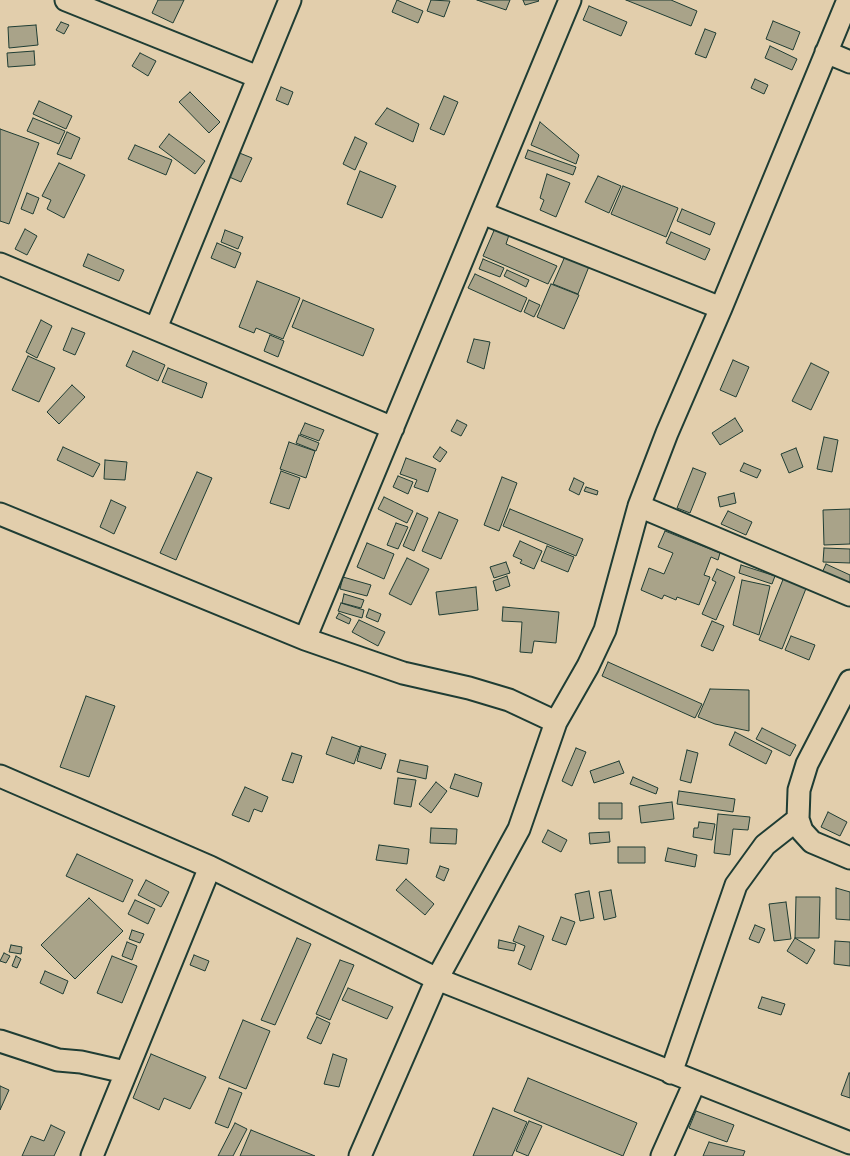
<!DOCTYPE html>
<html>
<head>
<meta charset="utf-8">
<style>
	body { margin:0 }
	canvas { display:block; background:#e2ceac }
</style>
</head>
<body>
<canvas width="850" height="1156"></canvas>
<script>
const ctx = document.querySelector('canvas').getContext('2d');
ctx.lineJoin = 'round';
function paint(path, color) { ctx.fillStyle = color; ctx.fill(path, 'evenodd'); }
const shape = rows => new Path2D(rows.map(r => 'M' + r).join(''));
function trace(path, color, width, dash) { ctx.strokeStyle = color; ctx.lineWidth = width; ctx.lineCap = dash ? 'butt' : 'round'; ctx.setLineDash(dash || []); ctx.stroke(path); }
const building = shape([
	[158,0,184,0,173,23,152,13,158,0],
	[397,0,423,11,418,23,392,12,397,0],
	[431,0,450,1,444,17,427,11,431,0],
	[477,0,510,0,506,10,477,0],
	[523,0,538,0,539,1,525,5,523,0],
	[626,0,671,0,697,11,691,26,626,0],
	[589,6,627,22,621,36,583,20,589,6],
	[773,21,800,32,793,50,766,39,773,21],
	[61,22,69,25,64,34,56,30,61,22],
	[36,25,38,45,9,48,8,27,36,25],
	[705,29,716,33,706,58,695,54,705,29],
	[770,46,797,59,792,70,765,58,770,46],
	[34,51,35,65,8,67,7,53,34,51],
	[140,53,156,61,148,76,132,66,140,53],
	[755,79,768,85,764,94,751,88,755,79],
	[281,87,293,92,288,105,276,100,281,87],
	[190,92,220,122,209,133,179,102,190,92],
	[444,96,458,102,444,135,430,129,444,96],
	[39,101,72,116,66,129,33,114,39,101],
	[387,108,419,124,413,142,375,124,387,108],
	[33,118,65,131,59,144,27,131,33,118],
	[540,122,579,155,576,164,531,145,540,122],
	[0,129,39,143,9,224,0,221,0,129],
	[67,132,80,138,71,159,57,154,67,132],
	[169,134,205,161,195,174,159,147,169,134],
	[355,137,367,143,355,170,343,164,355,137],
	[135,145,172,160,166,175,128,159,135,145],
	[528,150,576,167,573,175,525,158,528,150],
	[237,152,252,158,241,182,227,176,237,152],
	[59,163,85,175,64,218,47,209,51,200,42,196,59,163],
	[360,171,396,186,382,218,347,204,360,171],
	[547,174,570,183,556,217,540,210,544,200,540,198,547,174],
	[598,176,621,186,609,213,585,202,598,176],
	[623,186,678,208,666,237,611,214,623,186],
	[27,193,39,198,33,214,21,209,27,193],
	[682,209,715,223,710,235,677,221,682,209],
	[496,226,510,232,506,244,557,266,548,284,483,256,496,226],
	[25,229,37,236,27,255,15,249,25,229],
	[225,230,243,237,238,249,221,242,225,230],
	[671,232,710,249,705,260,666,243,671,232],
	[217,243,241,253,235,268,211,258,217,243],
	[88,254,124,270,119,281,83,266,88,254],
	[566,254,590,264,578,294,553,284,566,254],
	[483,259,504,268,500,277,479,269,483,259],
	[507,270,529,280,526,287,504,276,507,270],
	[475,274,527,298,521,312,468,288,475,274],
	[257,281,300,298,283,339,256,328,254,333,239,327,257,281],
	[551,284,579,295,564,329,537,317,551,284],
	[303,300,374,329,363,356,292,327,303,300],
	[529,300,540,305,534,317,524,312,529,300],
	[41,320,52,326,37,358,26,352,41,320],
	[72,328,85,333,75,355,63,350,72,328],
	[270,335,284,341,278,357,264,351,270,335],
	[474,339,490,342,484,369,467,362,474,339],
	[133,351,165,365,158,381,126,366,133,351],
	[28,356,55,368,39,402,12,390,28,356],
	[733,360,749,367,736,397,720,390,733,360],
	[811,363,829,372,811,410,792,401,811,363],
	[168,368,207,383,202,398,162,382,168,368],
	[72,385,85,397,59,424,47,412,72,385],
	[735,418,743,431,720,445,712,433,735,418],
	[457,420,467,425,461,436,451,431,457,420],
	[305,423,324,430,319,441,300,434,305,423],
	[299,435,319,443,316,451,296,443,299,435],
	[824,437,838,440,832,472,817,469,824,437],
	[289,442,315,451,306,478,280,469,289,442],
	[63,447,100,464,93,477,57,460,63,447],
	[440,447,447,452,440,462,433,457,440,447],
	[796,448,803,467,789,473,781,454,796,448],
	[406,458,436,469,428,492,414,487,417,480,400,474,406,458],
	[105,460,127,462,125,480,104,479,105,460],
	[744,463,761,470,757,478,740,471,744,463],
	[693,468,706,473,690,513,677,508,693,468],
	[281,471,300,478,289,509,270,503,281,471],
	[197,472,212,478,176,560,160,553,197,472],
	[398,476,413,482,408,494,393,487,398,476],
	[502,477,517,483,499,531,484,525,502,477],
	[574,478,584,483,579,495,569,490,574,478],
	[586,487,598,491,597,495,584,491,586,487],
	[734,493,736,503,720,507,718,497,734,493],
	[384,497,413,511,407,523,378,509,384,497],
	[111,500,126,507,114,534,100,527,111,500],
	[510,509,583,539,576,556,503,526,510,509],
	[850,509,850,544,824,545,823,510,850,509],
	[728,511,752,522,746,535,721,524,728,511],
	[439,512,458,520,441,559,422,551,439,512],
	[417,513,428,518,414,551,403,546,417,513],
	[396,523,408,527,398,549,387,545,396,523],
	[665,531,720,553,718,560,711,557,704,575,710,577,699,605,677,597,676,600,664,595,662,599,641,590,649,568,664,574,673,553,658,547,665,531],
	[520,541,542,551,534,569,520,563,522,560,513,556,520,541],
	[367,543,394,554,384,579,357,567,367,543],
	[547,546,574,557,568,572,541,561,547,546],
	[824,548,850,549,850,563,823,562,824,548],
	[407,558,429,569,411,605,389,594,407,558],
	[506,562,510,573,494,578,490,567,506,562],
	[826,564,850,575,850,586,822,573,826,564],
	[741,565,775,576,772,584,739,573,741,565],
	[717,569,735,577,716,620,702,614,716,582,712,580,717,569],
	[507,576,510,586,496,591,493,581,507,576],
	[343,577,371,585,367,596,340,589,343,577],
	[784,577,807,586,782,649,759,640,784,577],
	[742,580,770,586,759,635,733,625,742,580],
	[476,587,478,610,439,615,436,592,476,587],
	[344,594,364,600,361,608,342,603,344,594],
	[341,603,364,610,362,618,338,611,341,603],
	[503,607,559,612,556,643,534,641,532,653,520,652,522,622,502,621,503,607],
	[369,609,381,614,378,622,366,617,369,609],
	[339,613,351,619,349,624,336,618,339,613],
	[359,620,385,632,378,646,352,632,359,620],
	[712,621,724,626,713,651,701,646,712,621],
	[791,636,815,645,809,660,785,650,791,636],
	[608,662,702,704,695,718,602,676,608,662],
	[710,689,749,690,749,731,715,724,698,717,710,689],
	[86,696,115,706,89,777,60,767,86,696],
	[762,728,796,745,790,756,756,739,762,728],
	[735,732,772,751,766,764,729,745,735,732],
	[332,737,360,747,354,764,326,754,332,737],
	[361,746,386,754,381,769,357,761,361,746],
	[576,748,586,752,572,786,562,781,576,748],
	[687,750,698,753,691,783,680,780,687,750],
	[292,753,302,756,293,783,282,780,292,753],
	[400,760,428,766,426,779,397,772,400,760],
	[619,761,624,773,594,783,590,771,619,761],
	[455,774,482,783,478,797,450,788,455,774],
	[633,777,658,788,656,794,630,784,633,777],
	[398,778,416,780,411,807,394,804,398,778],
	[436,782,447,791,431,813,419,804,436,782],
	[245,787,268,797,262,812,254,809,249,822,232,815,245,787],
	[679,791,735,799,733,812,677,804,679,791],
	[672,802,674,819,641,823,639,806,672,802],
	[599,803,622,803,622,819,599,819,599,803],
	[828,812,847,822,840,836,821,827,828,812],
	[718,814,750,817,748,830,733,829,730,855,714,853,718,814],
	[699,822,715,824,712,840,693,837,694,828,698,828,699,822],
	[431,828,457,829,456,844,430,843,431,828],
	[548,830,567,840,561,852,542,842,548,830],
	[609,832,610,842,590,844,589,833,609,832],
	[379,845,409,849,407,864,376,860,379,845],
	[618,847,645,847,645,863,618,863,618,847],
	[668,848,697,855,695,867,665,861,668,848],
	[77,854,133,880,123,902,66,876,77,854],
	[440,866,449,869,444,881,436,877,440,866],
	[406,879,434,904,425,915,396,890,406,879],
	[146,880,169,892,161,907,138,895,146,880],
	[836,888,850,892,850,920,836,919,836,888],
	[611,890,616,917,604,920,599,892,611,890],
	[589,891,594,918,580,921,575,894,589,891],
	[796,897,820,897,819,938,795,938,796,897],
	[89,898,123,931,75,979,41,945,89,898],
	[135,900,155,909,148,924,128,914,135,900],
	[786,902,791,939,774,941,769,904,786,902],
	[561,917,575,922,566,945,552,940,561,917],
	[755,925,765,929,759,943,749,939,755,925],
	[519,926,544,936,531,970,518,964,525,946,513,941,519,926],
	[132,930,144,934,140,943,129,939,132,930],
	[297,938,311,944,275,1025,261,1020,297,938],
	[795,938,815,950,807,964,787,951,795,938],
	[499,940,516,944,514,951,498,948,499,940],
	[835,941,850,942,850,966,834,964,835,941],
	[127,942,137,946,132,960,122,956,127,942],
	[11,945,22,947,21,954,9,952,11,945],
	[4,953,10,956,6,963,0,961,4,953],
	[194,955,209,961,205,971,190,965,194,955],
	[16,956,21,959,17,968,12,966,16,956],
	[112,956,137,966,122,1003,97,993,112,956],
	[340,960,354,965,330,1020,316,1014,340,960],
	[45,971,68,981,63,994,40,983,45,971],
	[348,988,393,1007,387,1019,342,1000,348,988],
	[762,997,785,1004,781,1015,758,1008,762,997],
	[317,1017,330,1023,321,1044,307,1038,317,1017],
	[243,1020,270,1031,246,1089,219,1078,243,1020],
	[151,1054,206,1077,190,1109,164,1098,159,1110,133,1098,151,1054],
	[333,1054,347,1059,339,1087,324,1084,333,1054],
	[849,1073,850,1073,850,1098,841,1095,849,1073],
	[528,1078,637,1123,623,1156,514,1111,528,1078],
	[0,1086,9,1090,0,1110,0,1086],
	[229,1088,242,1093,228,1128,215,1123,229,1088],
	[493,1108,527,1122,512,1156,473,1156,493,1108],
	[696,1111,734,1125,727,1142,689,1128,696,1111],
	[529,1121,542,1126,528,1156,516,1151,529,1121],
	[235,1123,247,1129,233,1156,218,1156,235,1123],
	[51,1125,65,1132,54,1156,22,1156,31,1136,44,1141,51,1125],
	[251,1130,315,1156,240,1156,251,1130],
	[709,1142,745,1151,743,1156,703,1156,709,1142]
]);
paint(building, '#a9a389');
trace(building, '#1f3d34', 1);
const minor = shape([
	[66,0,258,77],
	[826,52,850,62],
	[482,213,721,308],
	[0,264,393,428],
	[156,328,290,0],
	[639,506,850,595],
	[0,514,305,639,403,673,469,688,509,700,556,722],
	[305,639,570,0],
	[850,681,807,764,799,790,798,819,802,831,812,842,850,858],
	[0,776,210,867,437,979,850,1143],
	[0,1041,58,1060,81,1062,125,1072],
	[671,1073,736,885,765,845,798,819],
	[92,1156,210,867],
	[360,1156,437,979,519,829,556,722,588,666,605,630,639,506,667,433,721,308,848,0],
	[662,1156,695,1082]
]);
trace(minor, '#1f3d34', 25);
trace(minor, '#e2ceac', 21);
</script>
</body>
</html>
